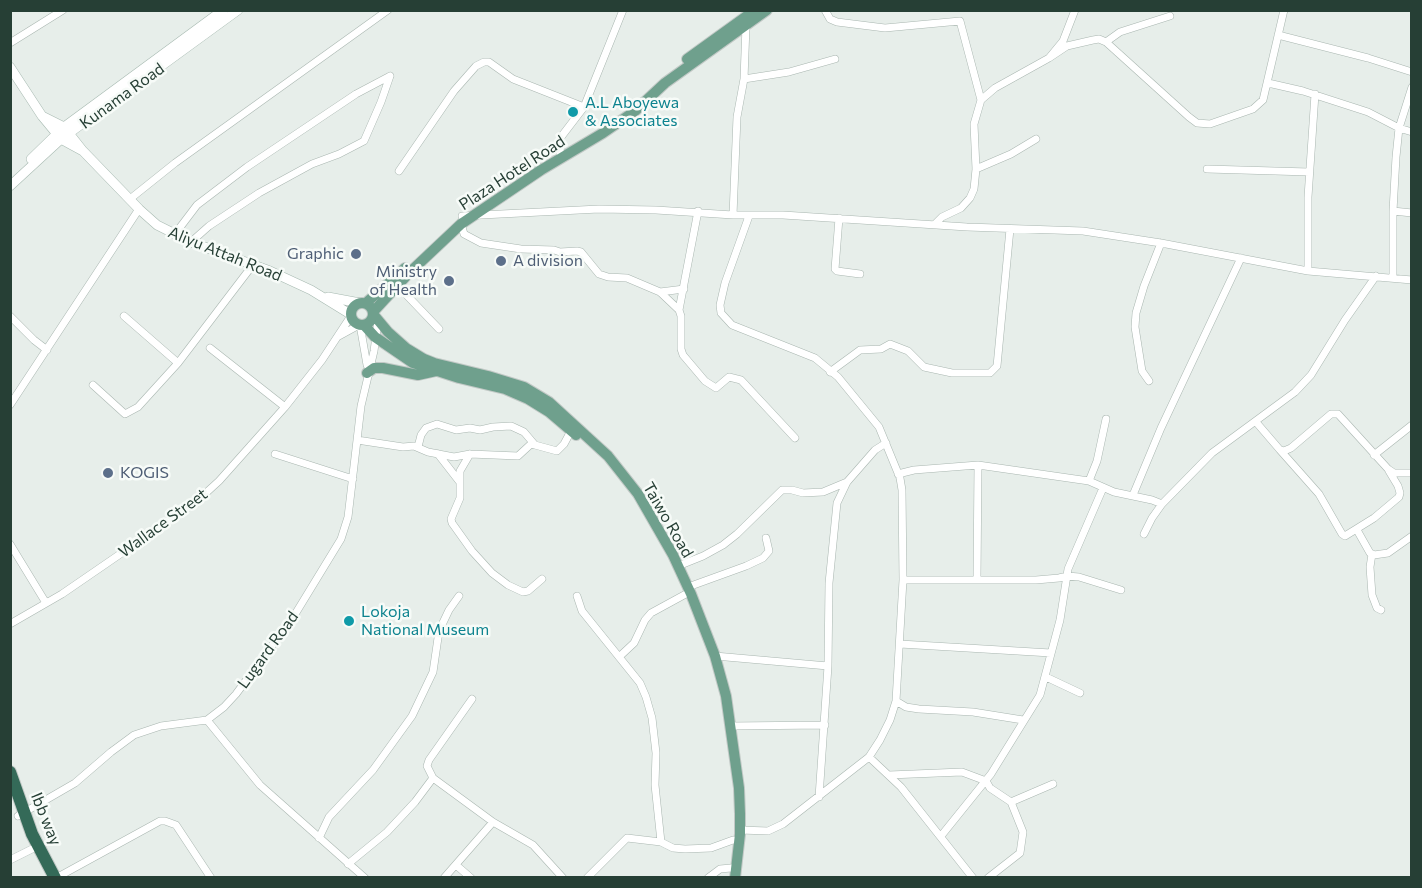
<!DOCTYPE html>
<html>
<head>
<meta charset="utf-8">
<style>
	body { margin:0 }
	#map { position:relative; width:1422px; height:888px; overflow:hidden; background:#e7eeea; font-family:Commissioner,sans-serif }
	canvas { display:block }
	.frame { position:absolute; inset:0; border:12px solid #263f35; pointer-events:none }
</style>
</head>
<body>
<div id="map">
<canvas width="1422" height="888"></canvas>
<div class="frame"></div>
</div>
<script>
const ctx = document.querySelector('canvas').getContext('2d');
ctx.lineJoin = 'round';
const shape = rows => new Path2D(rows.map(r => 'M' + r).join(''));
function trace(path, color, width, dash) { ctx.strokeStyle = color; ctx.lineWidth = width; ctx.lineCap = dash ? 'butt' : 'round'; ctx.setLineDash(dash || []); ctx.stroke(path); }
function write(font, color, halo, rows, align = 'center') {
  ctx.font = font + ' Commissioner,sans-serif'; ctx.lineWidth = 5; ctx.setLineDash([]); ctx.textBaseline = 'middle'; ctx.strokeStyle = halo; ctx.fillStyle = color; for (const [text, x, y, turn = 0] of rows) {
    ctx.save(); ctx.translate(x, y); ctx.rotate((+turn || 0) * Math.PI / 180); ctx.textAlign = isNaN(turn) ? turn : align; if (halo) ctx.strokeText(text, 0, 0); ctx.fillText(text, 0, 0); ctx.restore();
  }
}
const street = shape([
	[825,10,830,19,837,22,885,28,960,21,981,100],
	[1278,35,1368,58,1412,72],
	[1106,42,1120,32,1170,16],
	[10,43,63,10],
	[1049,58,1067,46,1093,40,1099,39,1106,42,1189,117,1197,123,1210,124,1253,109,1263,100,1284,10],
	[744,79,789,72,835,59],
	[1268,83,1303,91,1368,112,1399,128,1412,132],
	[560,153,561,137,584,107,623,10],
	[976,169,1011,154,1036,139],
	[1207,169,1309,172],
	[399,171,454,91,476,66,484,62,489,62,513,79,584,107],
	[130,199,175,163,388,10],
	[1393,211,1412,213],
	[733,215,737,117,744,79,746,26],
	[462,216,599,209,656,210,733,215,783,215,967,227,1083,231,1161,243,1308,271,1412,280],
	[839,218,835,269,837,271,860,274],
	[461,224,464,234,481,243,521,249,554,250,560,252,577,251,581,252,599,274,608,277,627,278,660,292,679,310,681,316,681,349,683,355,705,381,716,388,729,377,741,380,795,438],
	[935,224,942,217,961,208,970,198,974,189,976,169,974,124,981,100,995,88,1049,58,1063,41,1075,10],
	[175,234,197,205,247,167,356,94,390,76],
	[191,242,209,226,259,193,312,164,339,154,364,141,381,102,390,76],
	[1308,271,1308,197,1315,94],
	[1393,277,1393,211,1396,157,1399,128,1412,87],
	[397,285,439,329],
	[660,292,684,289],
	[679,310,698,211],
	[10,316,34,340,47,350],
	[124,316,178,363],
	[360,325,367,365],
	[339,336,359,325],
	[210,348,285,407],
	[830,372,860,350,881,349,890,344,908,351,924,367,952,373,990,373,997,366,1010,229],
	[1149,381,1142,371,1135,327,1136,313,1144,286,1161,243],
	[93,385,125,414,138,407,178,363,252,266],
	[10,405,139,209],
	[1256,422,1280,450,1284,451,1291,448,1331,414,1338,414,1388,469,1394,473,1412,473],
	[357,440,403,447,414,446,428,452,454,457,470,454,518,456,531,444,535,445],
	[418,447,421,435,426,428,437,424,456,430,470,428,480,430,493,427,511,426,524,432,535,445,557,451,564,444,571,431],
	[1280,450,1319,494,1342,534,1345,536,1374,518,1399,497,1400,493,1398,486,1389,471],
	[275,454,353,479],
	[438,454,459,481],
	[470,454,460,471,460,498,451,519,452,523,472,551,492,573,508,585,523,592,528,591,542,579],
	[1374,455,1412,425],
	[898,474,914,470,978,465,1089,481,1114,492,1152,500,1162,504],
	[1089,481,1097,461,1106,419],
	[1133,495,1161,428,1241,258],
	[1357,530,1370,553,1374,555,1388,553,1412,536],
	[1144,534,1152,518,1162,504,1212,453,1295,392,1311,375,1345,320,1376,276],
	[10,544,46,603],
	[1372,554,1370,567,1372,595,1377,608,1381,610],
	[678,566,703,556,723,545,737,534,782,490,792,490,803,493,823,492,847,482],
	[977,579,978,465],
	[903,580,1036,580,1059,578,1067,576,1079,577,1121,590],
	[688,587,746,566,763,558,769,551,766,538],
	[577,596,582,611,640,683,646,697,652,718,656,753,655,785,661,842],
	[10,624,62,594,196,502,219,481,285,407,322,360,351,316],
	[900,644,1051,653],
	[715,656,828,666],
	[619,657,634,643,645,620,651,613,684,595],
	[1046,677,1080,693],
	[896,701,906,707,919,709,973,712,1023,720],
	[207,720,260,785,365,878],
	[730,726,825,725],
	[869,757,901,787,973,878],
	[889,775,962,772,986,781,990,788,1011,802],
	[433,778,493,822,533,845,563,878],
	[819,797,828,666,829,583,837,503,847,482,875,450,886,443],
	[18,816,75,783,111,752,134,735,161,726,207,720,224,707,236,694,294,616,341,539,348,517,361,406,374,351,378,321],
	[740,830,768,831,783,824,869,757,880,740,890,720,896,701,903,580,902,490,900,478,879,427,838,377,815,358,732,325,721,313,720,305,725,283,749,216],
	[941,836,991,774,1040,695,1060,620,1068,569,1103,488],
	[319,838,329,817,373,770,412,716,433,672,439,631,449,610,459,596],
	[10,860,32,849],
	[348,864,387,832,415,802,433,778,427,766,429,760,472,699],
	[456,865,471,878],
	[56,878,160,821,165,821,176,825,211,878],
	[444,878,493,822],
	[587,878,627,838,661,842,673,848,685,849,711,848,733,840],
	[708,878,720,869,731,868],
	[988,878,1020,853,1023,832,1011,802,1053,784]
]);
const secondary = shape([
	[10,67,42,116],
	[42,116,64,127,83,151,61,139,42,116],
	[83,151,139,209,157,225,191,242,270,271,311,290,350,314],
	[31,159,64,127,223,10],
	[10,186,61,139,238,10],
	[328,297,360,303]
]);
const primary = shape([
	[687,59,755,10],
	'351 314a11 11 0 1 1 22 0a11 11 0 1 1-22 0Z',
	[366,303,405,268],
	[373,312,409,273,461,224,541,170,603,133,635,111,665,83,767,10],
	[373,314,388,332,406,348,424,359,434,363,488,376,524,387,549,402,608,456,638,494,673,555,691,594,715,656,726,696,739,788,740,814,740,834,735,878],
	[364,325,375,337,413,363,459,378,505,389,528,399,549,412,576,435],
	[367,373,374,368,383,368,418,375,436,371]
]);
const highway = shape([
	[10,772,32,834,55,878]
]);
trace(street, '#a9b6b0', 8);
trace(secondary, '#a6b9b0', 10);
trace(primary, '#c2c9c6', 12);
trace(highway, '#c2c9c6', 14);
trace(street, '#fff', 7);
trace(secondary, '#fff', 9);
trace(primary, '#6fa08d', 10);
trace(highway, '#346a58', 12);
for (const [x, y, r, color] of [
	[573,112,6,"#0f9aa8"],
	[356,254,6,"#5c6f8a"],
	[501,261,6,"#5c6f8a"],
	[449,281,6,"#5c6f8a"],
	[108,473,6,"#5c6f8a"],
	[349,621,6,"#0f9aa8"]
]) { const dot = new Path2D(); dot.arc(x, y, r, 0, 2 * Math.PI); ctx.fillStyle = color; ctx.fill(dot); trace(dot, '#f7fbf8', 2); }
write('16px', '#263f35', '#f7fbf8', [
	["Kunama Road",122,96,-36],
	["Plaza Hotel Road",512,173,-33],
	["Aliyu Attah Road",225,254,22],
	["Taiwo Road",668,520,60],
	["Wallace Street",163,523,-36],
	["Lugard Road",268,650,-54],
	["Ibb way",46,819,68]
]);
write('16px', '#0d838f', '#f7fbf8', [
	["A.L Aboyewa",585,103],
	["& Associates",585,121],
	["Lokoja",361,612],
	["National Museum",361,630]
], 'left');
write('16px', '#4e5e75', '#f7fbf8', [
	["Graphic",344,254],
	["A division",513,261,"left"],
	["Ministry",437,272],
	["of Health",437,290],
	["KOGIS",120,473,"left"]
], 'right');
</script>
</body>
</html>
